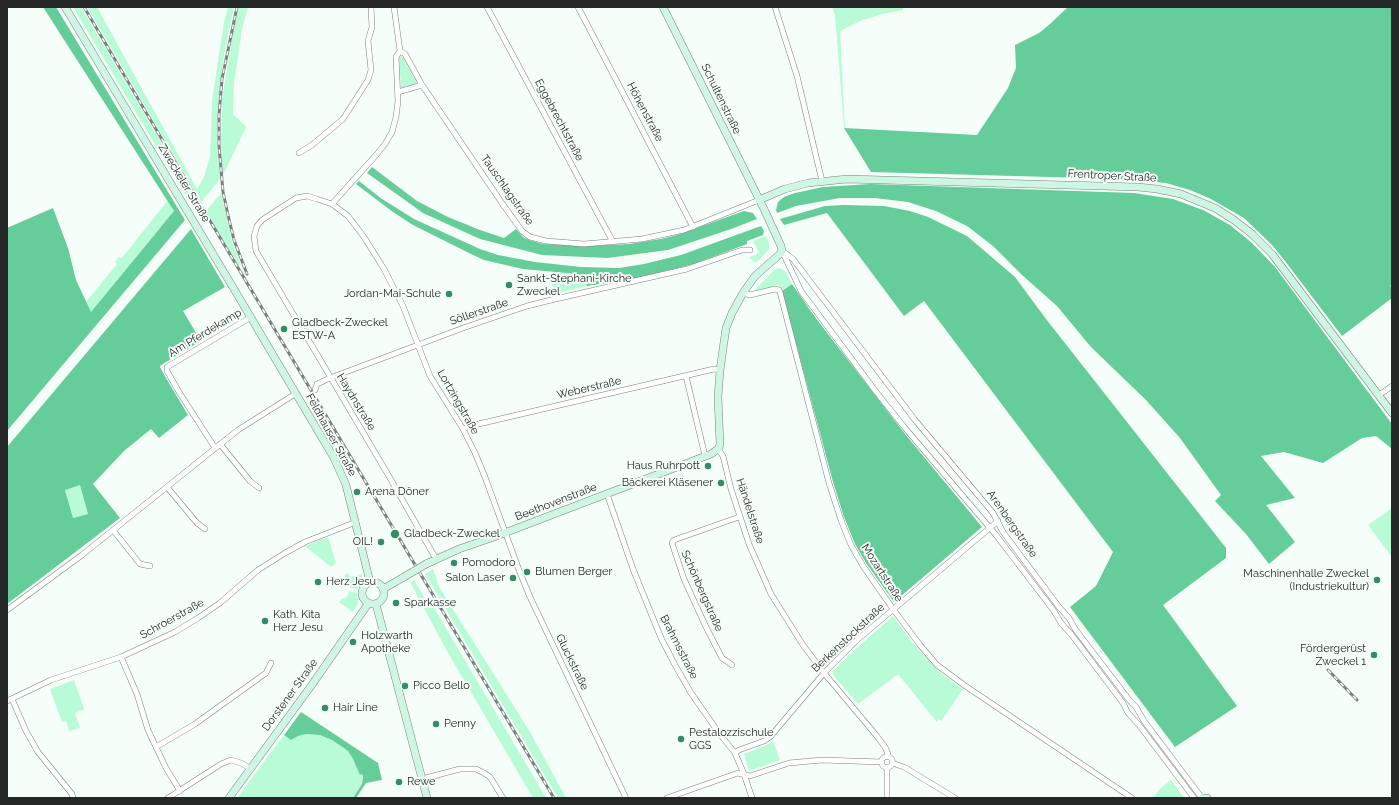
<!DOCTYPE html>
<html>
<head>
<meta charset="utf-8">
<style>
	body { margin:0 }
	#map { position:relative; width:1399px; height:805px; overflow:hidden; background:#f6fef9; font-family:Raleway,sans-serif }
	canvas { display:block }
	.frame { position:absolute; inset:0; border:8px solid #252726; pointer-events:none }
</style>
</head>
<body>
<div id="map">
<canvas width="1399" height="805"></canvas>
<div class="frame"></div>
</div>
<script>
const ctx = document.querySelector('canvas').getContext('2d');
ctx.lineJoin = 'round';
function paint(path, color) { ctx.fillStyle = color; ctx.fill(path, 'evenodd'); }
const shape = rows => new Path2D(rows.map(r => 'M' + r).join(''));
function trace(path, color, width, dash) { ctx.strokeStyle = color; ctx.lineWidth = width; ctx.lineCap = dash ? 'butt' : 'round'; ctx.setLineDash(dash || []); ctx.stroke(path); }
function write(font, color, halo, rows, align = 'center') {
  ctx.font = font + ' Raleway,sans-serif'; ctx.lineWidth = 4; ctx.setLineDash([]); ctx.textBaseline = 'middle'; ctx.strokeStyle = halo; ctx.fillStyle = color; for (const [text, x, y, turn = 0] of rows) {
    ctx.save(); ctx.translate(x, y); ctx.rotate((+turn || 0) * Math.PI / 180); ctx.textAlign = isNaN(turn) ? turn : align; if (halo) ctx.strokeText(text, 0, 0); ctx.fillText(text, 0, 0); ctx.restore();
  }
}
paint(shape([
	[73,7,81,7,158,137,198,206,194,210],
	[87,7,97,7,197,189,204,177,210,156,212,101,224,22,228,7,234,7,223,60,217,115,217,146,220,179,201,202],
	[239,7,248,7,242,29,234,83,233,114,246,127,223,175,221,146,222,99,234,26],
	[832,7,903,8,903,10,882,14,860,21,840,31,845,128,844,128,835,15],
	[400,56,404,57,417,81,415,85,403,88,401,87,399,58],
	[221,193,232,241,241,265,239,266,206,211],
	[168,200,174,211,91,312,86,302,117,264,115,262,119,257,122,258],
	[766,236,769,243,769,249,757,262,754,262,749,257,757,254,759,252,753,241],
	[777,268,782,269,786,272,792,284,782,290,781,287,778,285,753,292,773,271],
	[555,272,578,274,584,278,587,281,587,286,555,294,552,284,557,280],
	[80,485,88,514,73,518,65,489],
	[1392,508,1392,557,1368,525],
	[328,537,336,563,331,567,305,546],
	[433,569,439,587,530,732,566,798,558,798,425,574],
	[348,573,350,577,362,574,362,580,357,589,350,588,349,581,344,576],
	[414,580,430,607,433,606,546,798,533,798,447,651,410,582],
	[349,591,357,593,358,600,358,604,353,612,339,602,342,599,347,597],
	[893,616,912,642,929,661,942,674,963,689,941,721,939,719,937,722,898,674,858,704,833,675,833,671,849,655],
	[74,680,84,709,75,713,80,728,69,731,66,721,62,722,50,689],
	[306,734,320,735,332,740,348,751,353,759,360,773,362,774,362,784,353,798,237,798,284,735,291,740,298,736],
	[773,741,780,760,749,771,744,754,769,744],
	[1171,780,1184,798,1153,798,1161,788]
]), '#b8fbd6');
paint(shape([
	[43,7,56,7,185,220,7,431,7,228,53,208,68,248,76,280,91,312,174,211],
	[1068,7,1392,7,1392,284,1390,286,1392,288,1392,298,1342,336,1285,261,1272,245,1244,218,1211,199,1190,190,1166,183,1122,179,871,172,844,128,977,135,1008,88,1016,68,1015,45,1039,33,1050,24],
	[372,167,417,201,448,217,480,230,504,238,516,229,523,237,529,240,543,244,584,246,629,244,661,239,677,235,744,211,753,213,757,219,731,229,668,250,607,258,542,255,480,239,423,213,367,173],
	[359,181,382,199,414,219,480,249,498,255,535,262,581,267,619,268,644,264,681,255,761,226,764,231,763,235,747,241,747,244,694,264,637,278,587,286,586,281,584,278,578,274,523,269,484,260,471,254,413,225,393,212,356,184],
	[870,184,1134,193,1173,199,1203,210,1230,225,1252,243,1275,267,1392,424,1392,449,1376,436,1362,438,1323,463,1284,452,1261,456,1295,498,1266,505,1295,542,1269,564,1246,534,1215,501,1221,495,1180,438,1146,400,1091,347,1057,306,1022,275,993,246,967,226,936,211,908,202,875,198,840,198,796,206,777,213,776,210,778,202,784,197,795,193,823,187],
	[844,205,884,206,910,211,928,217,967,236,1015,277,1046,319,1226,548,1226,558,1163,605,1237,706,1175,747,1070,607,1096,586,1113,552,924,301,904,316,827,213,784,225,780,219,825,206],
	[191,229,225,287,183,311,201,341,161,365,160,367,166,378,188,415,159,438,151,429,124,451,93,484,120,518,7,604,7,447],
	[80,485,88,514,73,518,65,490],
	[792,284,815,317,905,434,982,527,894,602,866,563,855,544,844,517,833,482,782,291],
	[301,712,378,763,382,780,366,783,356,798,353,798,362,784,363,777,362,774,360,775,353,759,348,751,332,740,320,735,306,734,298,736,291,740,284,735]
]), '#64cd9a');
const street = shape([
	[394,7,400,51,405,54,422,85,504,206,522,231,530,237,546,241,584,244,642,239,684,230,759,200],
	[487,7,613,242],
	[578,7,693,227],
	[775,7,797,76,822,181],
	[398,92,422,85],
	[299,153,312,145,343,119,368,80,371,70,368,41,372,27,371,7],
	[332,204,377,154,385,144,392,132,396,117,398,101,396,57,400,51],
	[782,251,788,255,793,259,915,420,993,513,1003,532,1059,607,1069,618,1075,629,1130,701,1136,707,1144,721,1202,798],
	[782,251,801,291,877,393,905,428,996,535,1054,611,1061,623,1071,634,1123,703,1128,713,1139,725,1194,798],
	[743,293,750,295,775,289,779,290,780,292,829,483,841,520,851,545,863,566,893,609,920,645,937,665,964,685,1132,798],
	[686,376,705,456],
	[315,390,317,384,330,378,463,328,527,306,551,300,687,269,742,250,750,250],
	[1379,395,1392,386],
	[463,429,470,426,714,369,720,370],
	[220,444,250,481,259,488],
	[215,448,179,392,167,371,167,367,251,317],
	[718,449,723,456,731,489,749,544,771,594,803,645,824,673,876,735,885,747,888,754,887,757],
	[167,487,197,523,205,529],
	[607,494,633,569,661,638,675,665,691,693,719,733,735,753,744,774,752,798],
	[113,530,140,564,150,566],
	[436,559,390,478,256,251,254,236,257,226,262,220,296,198,307,196,317,199,332,204,348,216,364,237,384,269,403,306,430,376,463,429,475,453,485,477,519,570,530,597,626,798],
	[7,610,82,555,238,430,295,394],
	[121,657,137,694,148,730,156,747,166,768,180,791],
	[732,665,722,658,706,627,684,579,672,543,674,540,739,517],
	[12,699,26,731,38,752,72,794,73,798],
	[7,701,51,680,121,657,175,632,198,618,220,603,258,570,285,553,305,542,356,522],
	[156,747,195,724,266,673,271,663],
	[735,753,739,750,764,741,770,737,824,673,857,640,998,521],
	'881.5 762a5.5 5.5 0 1 1 11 0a5.5 5.5 0 1 1-11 0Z',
	[892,763,904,767,955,798],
	[887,768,887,798],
	[422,779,460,769,476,769,484,773,490,777,503,798],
	[168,798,221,764,231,760,241,763,251,769],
	[667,798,738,773,750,776,789,763,822,760,882,762]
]);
const secondary = shape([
	[65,7,231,284,334,458,346,485,370,582],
	[759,200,785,189,808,183,847,179,1138,187,1157,189,1181,194,1215,208,1234,220,1252,234,1272,254,1392,413],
	[426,564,459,549,494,537,711,454,718,449,720,445,718,397,720,370,726,328,732,313,743,293,755,276,780,254,782,251,781,246,764,209,663,7],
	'362 593a11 11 0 1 1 22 0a11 11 0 1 1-22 0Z',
	[383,589,404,577],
	[376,604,427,798],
	[229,798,311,686,368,604],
	[1202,798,1207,798]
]);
trace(street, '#7b827e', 6);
trace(secondary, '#7b827e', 8);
trace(street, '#fff', 5);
trace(secondary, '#cff5e3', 7);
const rail = shape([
	[84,7,200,204,554,798],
	[237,7,222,79,219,115,219,146,223,192,228,215,234,240,247,274],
	[1328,670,1357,700]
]);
trace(rail, '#7c807e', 3);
trace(rail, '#f6fef9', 1.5, [4.5]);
const secondaryBridge = shape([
	[404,577,426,564]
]);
trace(secondaryBridge, '#7b827e', 8, []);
trace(secondaryBridge, '#cff5e3', 7);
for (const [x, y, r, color] of [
	[509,285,4,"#328d64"],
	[449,294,4,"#328d64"],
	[284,329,4,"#328d64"],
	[708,466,4,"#328d64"],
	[721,483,4,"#328d64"],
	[357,492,4,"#328d64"],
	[395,534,5,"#328d64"],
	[381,542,4,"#328d64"],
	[454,563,4,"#328d64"],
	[527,572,4,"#328d64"],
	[513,578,4,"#328d64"],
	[1377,580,4,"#328d64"],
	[318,582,4,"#328d64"],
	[396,603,4,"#328d64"],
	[265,621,4,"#328d64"],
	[353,642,4,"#328d64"],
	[1374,655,4,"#328d64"],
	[405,686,4,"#328d64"],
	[325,708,4,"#328d64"],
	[436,724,4,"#328d64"],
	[681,739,4,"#328d64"],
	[399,782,4,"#328d64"]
]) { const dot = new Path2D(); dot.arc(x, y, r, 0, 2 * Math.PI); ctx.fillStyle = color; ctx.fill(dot); trace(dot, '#f6fef9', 1.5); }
write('11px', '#252726', '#f6fef9', [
	["Schultenstraße",721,99,64],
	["Höhenstraße",645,112,62],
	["Eggebrechtstraße",559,120,62],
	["Frentroper Straße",1112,176,3],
	["Zweckeler Straße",184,183,59],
	["Tauschlagstraße",507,190,55],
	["Söllerstraße",479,312,-19],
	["Am Pferdekamp",205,333,-31],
	["Weberstraße",589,388,-13],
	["Haydnstraße",356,402,59],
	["Lortzingstraße",458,402,60],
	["Feldhauser Straße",331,435,61],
	["Beethovenstraße",556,502,-21],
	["Händelstraße",750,511,72],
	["Arenbergstraße",1012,524,55],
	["Mozartstraße",882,573,57],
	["Schönbergstraße",702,591,66],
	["Schroerstraße",172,619,-29],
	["Berkenstockstraße",848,638,-43],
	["Brahmsstraße",679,647,63],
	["Gluckstraße",572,662,64],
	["Dorstener Straße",290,695,-54]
]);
write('11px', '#252726', '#f6fef9', [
	["Sankt-Stephani-Kirche",517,279],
	["Zweckel",517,292],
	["Jordan-Mai-Schule",441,294,"right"],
	["Gladbeck-Zweckel",292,323],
	["ESTW-A",292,336],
	["Haus Ruhrpott",700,466,"right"],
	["Bäckerei Kläsener",713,483,"right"],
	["Arena Döner",365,492],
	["Gladbeck-Zweckel",404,534],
	["OIL!",373,542,"right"],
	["Pomodoro",462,563],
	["Blumen Berger",535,572],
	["Maschinenhalle Zweckel",1369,574,"right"],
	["(Industriekultur)",1369,587,"right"],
	["Salon Laser",505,578,"right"],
	["Herz Jesu",326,582],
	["Sparkasse",404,603],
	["Kath. Kita",273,615],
	["Herz Jesu",273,628],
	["Holzwarth",361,636],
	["Apotheke",361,649],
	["Fördergerüst",1366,649,"right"],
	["Zweckel 1",1366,662,"right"],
	["Picco Bello",413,686],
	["Hair Line",333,708],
	["Penny",444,724],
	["Pestalozzischule",689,733],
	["GGS",689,746],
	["Rewe",407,782]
], 'left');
</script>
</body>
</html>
